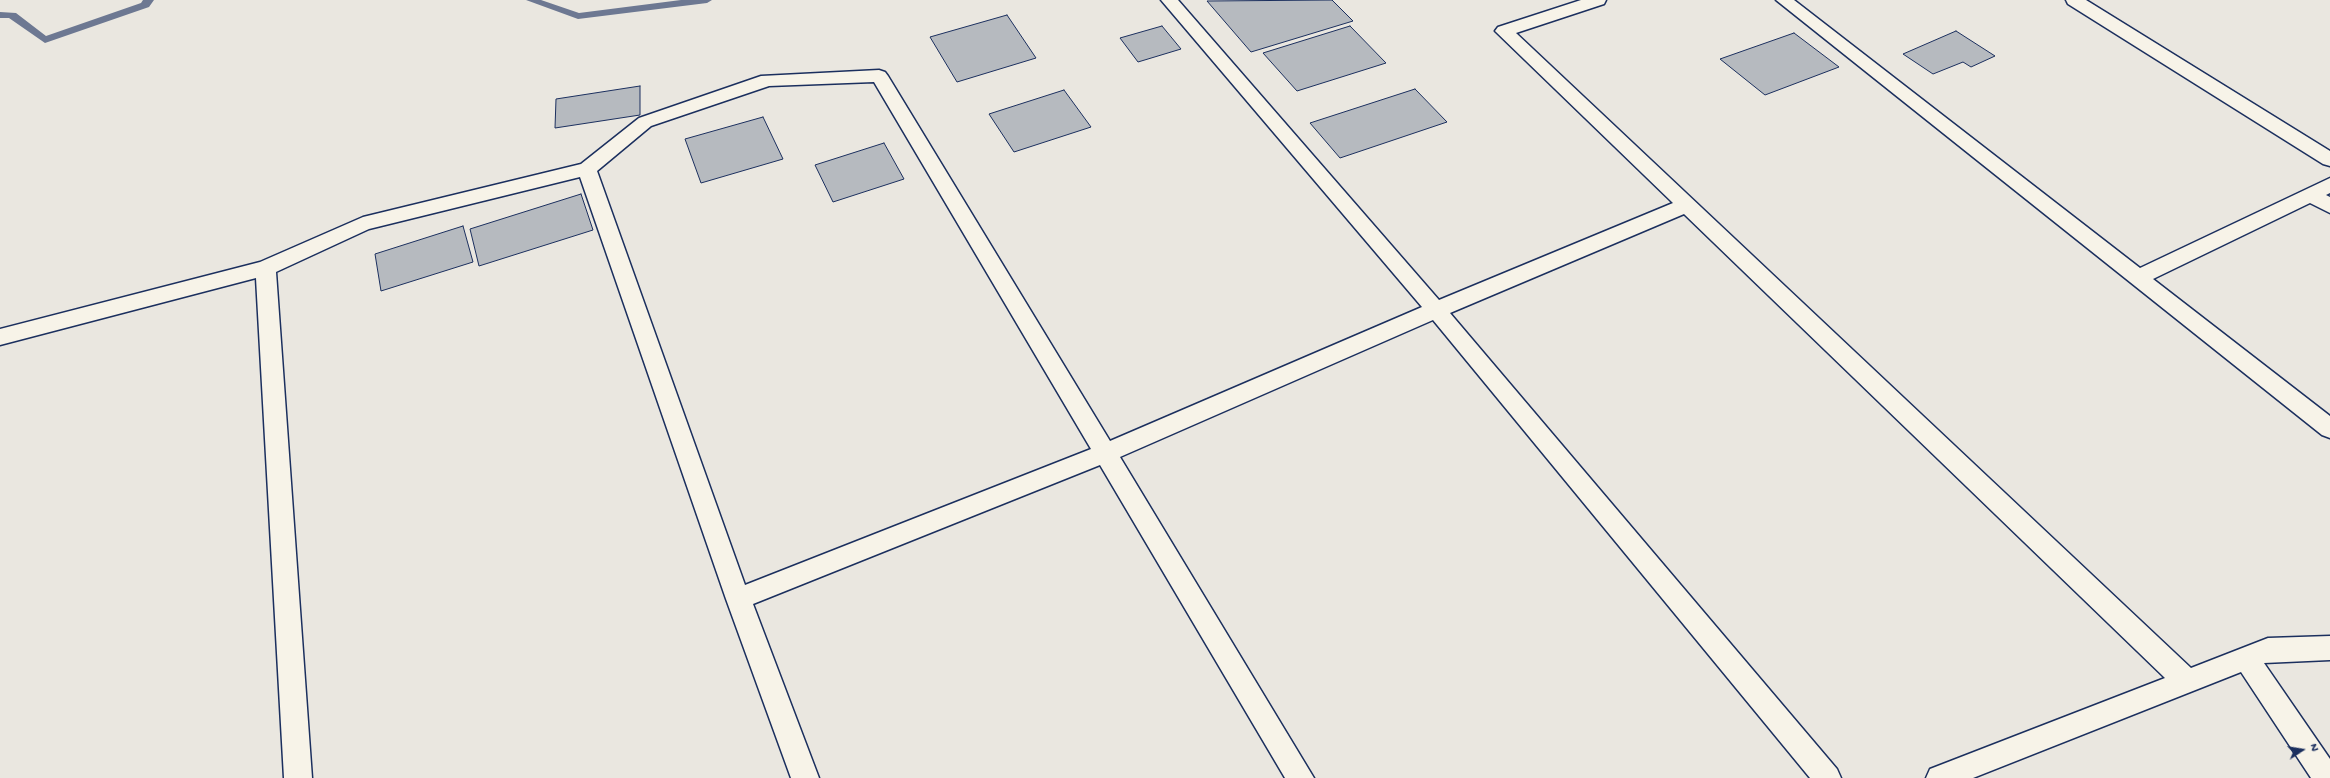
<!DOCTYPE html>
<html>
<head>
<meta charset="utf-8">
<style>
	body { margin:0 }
	#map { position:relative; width:2330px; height:778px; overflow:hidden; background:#eae7e0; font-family:"Gochi Hand",sans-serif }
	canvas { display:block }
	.north { position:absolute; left:2282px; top:730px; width:40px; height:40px; -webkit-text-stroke:3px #f7f3e8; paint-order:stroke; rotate:78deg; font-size:11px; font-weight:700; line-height:16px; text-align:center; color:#1b2f5e }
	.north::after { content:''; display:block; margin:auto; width:14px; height:18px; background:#1b2f5e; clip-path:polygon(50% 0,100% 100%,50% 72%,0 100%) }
</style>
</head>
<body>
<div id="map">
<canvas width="2330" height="778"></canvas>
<div class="north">N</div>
</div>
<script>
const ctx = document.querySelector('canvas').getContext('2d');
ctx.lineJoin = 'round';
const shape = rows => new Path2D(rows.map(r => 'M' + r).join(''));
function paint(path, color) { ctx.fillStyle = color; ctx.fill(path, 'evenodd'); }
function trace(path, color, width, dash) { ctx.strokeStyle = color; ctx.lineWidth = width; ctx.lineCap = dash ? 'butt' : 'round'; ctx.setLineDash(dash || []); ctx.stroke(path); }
paint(shape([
	[143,0,154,0,149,7,45,43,9,18,0,18,0,12,16,13,46,36,141,3,143,0],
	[526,0,541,0,579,13,681,0,712,0,707,3,578,19,526,0]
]), '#6d7892');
const building = shape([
	[1332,0,1353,21,1251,52,1207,1,1332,0],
	[1007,15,1036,58,957,82,930,37,1007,15],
	[1162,26,1181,49,1138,62,1120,38,1162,26],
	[1350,26,1386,63,1297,91,1263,53,1350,26],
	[1956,31,1995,56,1971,67,1963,62,1933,74,1903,54,1956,31],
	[1794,33,1839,67,1765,95,1720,59,1794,33],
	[640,86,640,115,555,128,556,99,640,86],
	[1415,89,1447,122,1340,158,1310,123,1415,89],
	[1064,90,1091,127,1014,152,989,114,1064,90],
	[763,117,783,159,701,183,685,139,763,117],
	[884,143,904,179,833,202,815,165,884,143],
	[581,194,593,230,479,266,470,229,581,194],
	[463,226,473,262,381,291,375,254,463,226]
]);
paint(building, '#b6babf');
trace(building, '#1b2f5e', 1);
const minor = shape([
	[1161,0,1178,0,1439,300,1673,203,1495,31,1498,27,1581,0,1606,0,1604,4,1516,33,2191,668,2268,638,2330,636,2330,660,2264,663,2330,759,2330,778,2311,778,2241,672,1973,778,1926,778,1930,769,2165,678,1684,214,1450,313,1837,769,1841,778,1810,778,1433,320,1120,457,1314,778,1285,778,1100,465,753,604,819,778,791,778,726,599,580,177,369,229,276,272,312,778,284,778,256,278,0,345,0,329,260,262,363,217,581,164,639,118,761,76,879,70,885,72,888,76,1110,441,1422,307,1161,0],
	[874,82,1091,449,745,585,597,171,651,126,769,86,874,82],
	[1776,0,1794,0,2140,268,2330,178,2330,193,2326,195,2330,197,2330,213,2310,203,2153,279,2330,416,2330,438,2322,435,1776,0],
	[2066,0,2086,0,2330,151,2330,166,2323,164,2068,4,2066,0]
]);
trace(minor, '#1b2f5e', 3);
paint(minor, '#f7f3e8');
</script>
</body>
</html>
